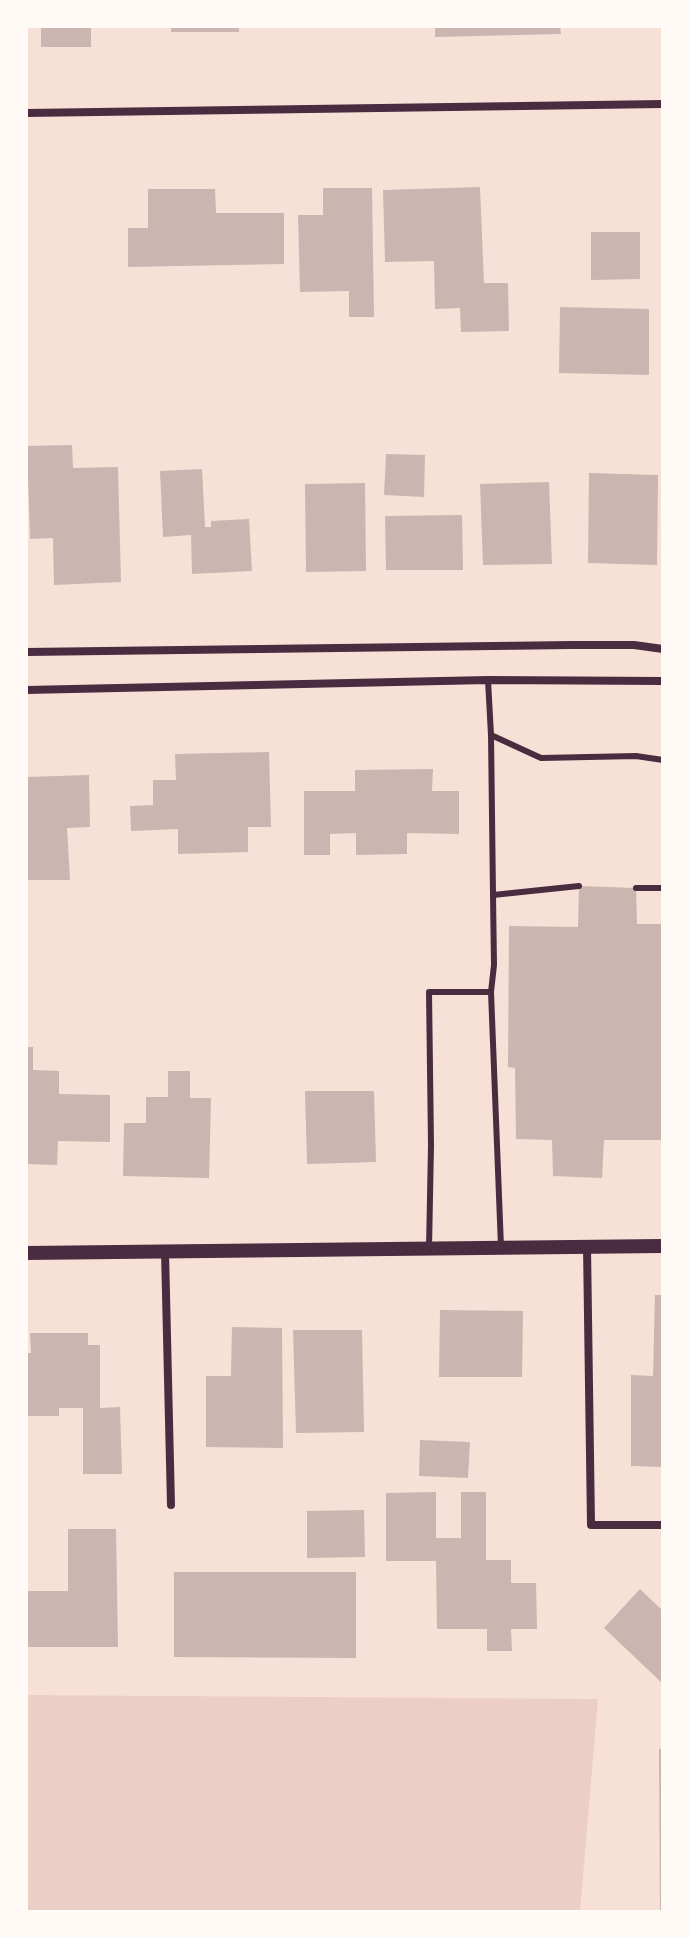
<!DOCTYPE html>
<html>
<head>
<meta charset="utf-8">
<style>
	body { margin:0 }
	#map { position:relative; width:689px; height:1938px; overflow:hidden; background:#f7e1d7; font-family:"Source Sans 3",sans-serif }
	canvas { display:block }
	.frame { position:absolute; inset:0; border:28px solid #fffaf5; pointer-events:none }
</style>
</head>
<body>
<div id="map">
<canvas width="689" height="1938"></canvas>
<div class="frame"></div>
</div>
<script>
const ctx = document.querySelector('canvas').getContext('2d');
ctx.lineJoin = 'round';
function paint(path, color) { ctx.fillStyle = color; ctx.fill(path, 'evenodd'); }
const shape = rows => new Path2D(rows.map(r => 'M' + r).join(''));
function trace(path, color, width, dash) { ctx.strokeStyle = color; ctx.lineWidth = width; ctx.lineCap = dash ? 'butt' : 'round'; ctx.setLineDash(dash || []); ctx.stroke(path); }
paint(shape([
	[26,1695,598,1699,580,1912,26,1912]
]), '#ebcfc5');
paint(shape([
	[41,26,91,26,91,47,41,47],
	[171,26,239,26,239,32,171,32],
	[435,26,560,26,561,34,435,37],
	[480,187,484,283,508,283,509,331,461,332,460,308,435,309,434,261,385,262,383,190],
	[323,188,372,188,374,317,349,317,349,291,300,292,298,215,323,215],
	[148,189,215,189,216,213,284,213,284,264,128,267,128,228,148,228],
	[591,232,640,232,640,279,591,280],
	[560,307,649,309,649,375,559,373],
	[72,445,73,468,118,467,121,582,54,585,53,538,30,539,27,446],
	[386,454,425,455,424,497,384,495],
	[202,469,205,527,211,527,211,521,249,519,252,571,192,574,191,535,163,537,160,471],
	[589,473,658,475,657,565,588,563],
	[549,482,552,564,483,565,480,484],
	[365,483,366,571,306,572,305,484],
	[462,515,463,570,386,570,385,516],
	[269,752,271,827,248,827,248,852,178,854,178,829,131,831,130,806,153,805,153,780,176,780,175,754],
	[433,769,432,791,459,791,459,834,407,833,407,854,356,855,356,833,330,834,330,855,304,855,304,791,355,791,355,770],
	[89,775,90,827,67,828,70,880,26,880,26,777],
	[579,886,636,888,637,924,663,924,663,1140,604,1140,602,1178,553,1176,552,1140,516,1139,515,1068,508,1067,509,926,578,927],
	[26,1047,33,1047,33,1070,59,1071,59,1094,110,1095,110,1142,58,1141,57,1165,26,1164],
	[168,1071,190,1071,190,1098,211,1098,209,1178,123,1176,124,1123,146,1123,146,1097,168,1097],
	[305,1091,374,1091,376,1162,307,1164],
	[655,1295,663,1295,663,1467,631,1466,631,1375,653,1376],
	[440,1310,523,1311,522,1377,439,1377],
	[232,1327,282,1328,283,1448,206,1447,206,1376,231,1376],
	[293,1330,362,1330,364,1432,296,1433],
	[30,1333,88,1333,88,1345,100,1345,100,1408,120,1407,122,1474,83,1474,83,1408,59,1408,59,1416,26,1416,26,1353,31,1353],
	[420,1440,470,1442,468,1478,419,1476],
	[436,1492,436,1538,461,1538,461,1492,486,1492,486,1560,511,1560,511,1583,536,1583,537,1629,511,1629,512,1651,487,1651,487,1629,437,1629,436,1561,386,1561,386,1493],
	[364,1510,365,1557,307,1558,307,1511],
	[68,1529,116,1529,118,1647,26,1647,26,1591,68,1591],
	[174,1572,356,1572,356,1658,174,1657],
	[640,1589,663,1611,663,1684,604,1628],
	[659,1749,663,1749,663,1912,660,1912]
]), '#ccb4b1');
trace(shape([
	[488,680,491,735,493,895,494,965,491,992,501,1247],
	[491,735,541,758,636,756,663,760],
	[636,888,663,888],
	[493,895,579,886],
	[429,1249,431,1145,429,992,491,992]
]), '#4a2c40', 6);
trace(shape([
	[26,113,663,104],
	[26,652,572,645,634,645,663,649],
	[26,690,488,680,663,681],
	[587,1246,591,1525,663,1525],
	[165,1252,171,1505]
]), '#4a2c40', 8);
trace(shape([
	[26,1253,663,1246]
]), '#4a2c40', 14);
</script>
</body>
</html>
